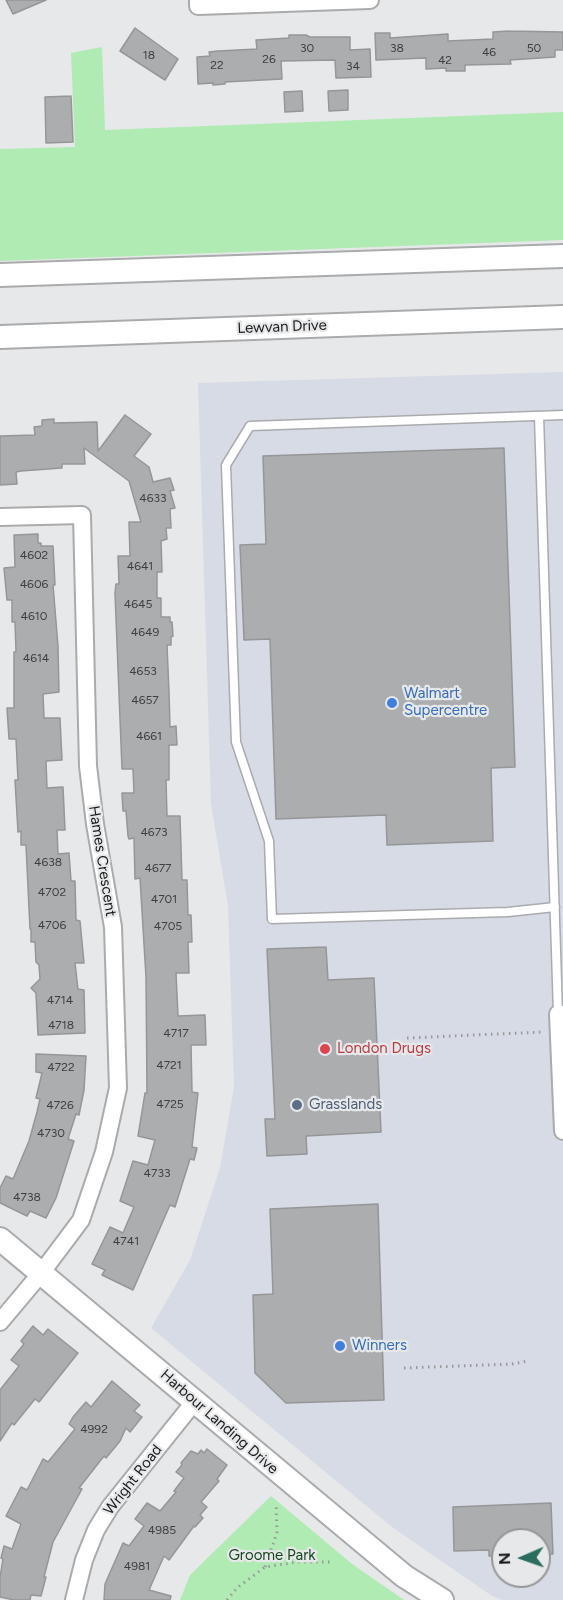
<!DOCTYPE html>
<html>
<head>
<meta charset="utf-8">
<style>
	body { margin:0 }
	#map { position:relative; width:563px; height:1600px; overflow:hidden; background:#e7e8ea; font-family:Figtree,sans-serif }
	canvas { display:block }
	.north { position:absolute; left:491px; top:1528px; width:60px; height:60px; box-sizing:border-box; background:#e7e8ea; border:2px solid #959697; border-radius:50%; rotate:268deg; font-size:16px; font-weight:700; line-height:24px; text-align:center; color:#191a1a }
	.north::after { content:''; display:block; margin:auto; width:21px; height:27px; background:#2a6d5e; clip-path:polygon(50% 0,100% 100%,50% 72%,0 100%) }
</style>
</head>
<body>
<div id="map">
<canvas width="563" height="1600"></canvas>
<div class="north">N</div>
</div>
<script>
const ctx = document.querySelector('canvas').getContext('2d');
ctx.lineJoin = 'round';
function paint(path, color) { ctx.fillStyle = color; ctx.fill(path, 'evenodd'); }
const shape = rows => new Path2D(rows.map(r => 'M' + r).join(''));
function trace(path, color, width, dash) { ctx.strokeStyle = color; ctx.lineWidth = width; ctx.lineCap = dash ? 'butt' : 'round'; ctx.setLineDash(dash || []); ctx.stroke(path); }
function write(font, color, halo, rows, align = 'center') {
  ctx.font = font + ' Figtree,sans-serif'; ctx.lineWidth = 4.5; ctx.setLineDash([]); ctx.textBaseline = 'middle'; ctx.strokeStyle = halo; ctx.fillStyle = color; for (const [text, x, y, turn = 0] of rows) {
    ctx.save(); ctx.translate(x, y); ctx.rotate((+turn || 0) * Math.PI / 180); ctx.textAlign = isNaN(turn) ? turn : align; if (halo) ctx.strokeText(text, 0, 0); ctx.fillText(text, 0, 0); ctx.restore();
  }
}
paint(shape([
	[563,372,563,1600,502,1600,492,1596,392,1527,151,1328,190,1260,220,1168,234,1087,228,906,211,804,198,383],
	[503,1540,539,1540,539,1576,503,1576]
]), '#d7dbe5');
paint(shape([
	[102,47,105,130,563,112,563,240,0,261,0,149,75,147,71,53],
	[271,1496,352,1564,404,1600,180,1600,190,1575]
]), '#afebb3');
const building = shape([
	[6,0,46,0,13,14,6,0],
	[135,28,178,59,165,80,120,51,135,28],
	[509,31,563,32,563,50,555,50,555,57,510,60,511,64,465,65,465,71,446,71,446,68,426,69,426,58,376,60,375,33,390,33,390,38,448,34,448,41,493,39,493,32,509,31],
	[289,35,306,35,310,37,350,37,350,50,370,49,371,77,336,78,335,60,281,61,282,79,225,82,225,84,213,85,213,83,198,84,197,57,210,56,209,52,218,51,257,49,256,40,289,38,289,35],
	[348,90,348,110,329,111,328,91,348,90],
	[302,91,303,111,285,112,284,92,302,91],
	[71,96,73,142,46,143,45,97,71,96],
	[125,415,151,434,134,456,149,467,153,482,170,478,174,490,170,491,175,508,170,509,171,528,166,528,167,539,161,541,162,572,157,572,157,598,161,598,161,617,170,617,170,622,172,622,173,636,171,637,171,645,167,645,169,692,170,727,176,726,177,745,169,745,169,780,166,780,167,816,180,816,182,880,187,880,188,915,191,915,192,942,188,942,189,973,176,973,178,1016,205,1015,206,1045,191,1045,192,1092,198,1093,192,1147,197,1148,194,1160,190,1159,175,1207,170,1205,133,1290,102,1275,105,1270,92,1264,110,1227,123,1233,134,1207,120,1201,133,1161,148,1165,155,1140,138,1136,145,1093,147,1093,146,977,140,878,135,879,134,838,129,839,128,836,126,811,123,811,122,793,134,793,133,769,122,769,115,593,116,584,119,584,118,556,130,556,129,522,141,522,129,481,84,448,85,464,62,464,62,468,21,471,16,472,17,484,0,485,0,436,35,435,34,427,42,426,42,420,54,419,54,423,97,422,98,451,125,415],
	[504,448,515,767,491,768,493,841,387,845,386,815,276,819,270,639,244,640,240,545,266,544,263,456,504,448],
	[38,534,38,543,41,543,41,546,53,546,55,585,53,585,58,646,59,692,43,694,44,718,60,718,62,760,46,761,47,788,63,787,65,830,57,830,58,854,69,853,71,881,75,881,76,920,80,921,84,963,75,963,78,989,84,990,85,1033,38,1035,36,993,31,988,40,979,39,965,36,962,35,942,31,942,31,929,30,929,26,845,21,845,21,831,18,832,15,780,18,780,16,739,9,739,7,708,14,708,14,652,16,652,15,622,12,622,12,600,7,600,4,568,15,567,14,535,38,534],
	[326,947,328,980,374,978,381,1132,306,1136,307,1154,267,1156,265,1119,275,1119,267,949,326,947],
	[36,1054,86,1056,84,1090,79,1115,76,1114,68,1139,74,1141,56,1198,46,1218,30,1211,27,1216,0,1203,0,1188,6,1176,13,1179,29,1141,37,1112,40,1099,36,1098,42,1073,36,1072,36,1054],
	[378,1204,384,1400,286,1403,255,1373,253,1295,273,1294,270,1209,378,1204],
	[33,1326,43,1335,48,1329,78,1353,39,1402,35,1399,14,1425,12,1423,0,1441,0,1390,19,1366,11,1360,24,1344,21,1341,33,1326],
	[112,1381,140,1405,134,1411,142,1417,130,1432,126,1428,120,1441,106,1458,104,1456,79,1488,82,1489,53,1542,44,1577,46,1577,41,1596,31,1595,30,1600,14,1600,0,1597,0,1577,3,1559,1,1558,4,1546,12,1549,21,1524,6,1516,21,1487,27,1490,43,1459,48,1462,75,1429,69,1424,73,1417,86,1402,91,1407,112,1381],
	[207,1449,227,1465,217,1479,219,1481,201,1502,207,1507,200,1515,203,1518,195,1527,194,1526,169,1560,164,1556,149,1590,171,1596,170,1600,104,1600,105,1584,123,1543,129,1546,144,1526,135,1519,147,1503,160,1511,176,1492,174,1491,184,1478,176,1472,182,1465,181,1463,191,1451,198,1454,201,1450,204,1453,207,1449],
	[551,1503,553,1554,539,1555,539,1540,503,1540,503,1556,489,1556,489,1550,454,1551,453,1507,551,1503]
]);
paint(building, '#acadaf');
trace(building, '#959698', 1.5);
const lane = shape([
	[539,416,558,1014],
	[555,907,508,912,272,919,269,841,236,742,226,465,250,426,563,415]
]);
const street = shape([
	[198,0,198,6,370,0],
	[0,517,82,515,88,766,95,824,113,927,118,1088,104,1152,81,1220,42,1272,0,1322],
	[563,1014,558,1014,563,1131],
	[74,1600,84,1560,96,1530,110,1507,195,1401]
]);
const secondary = shape([
	[0,275,563,256],
	[0,337,563,317],
	[0,1239,404,1576,442,1600]
]);
trace(lane, '#aaabad', 11);
trace(street, '#aaabad', 20);
trace(secondary, '#aaabad', 26);
trace(shape([
	[407,1038,543,1032],
	[404,1368,512,1364,528,1361],
	[265,1567,277,1533,276,1503],
	[227,1600,237,1588,265,1567,297,1562,333,1562]
]), '#98999a', 3, [1.5, 4.5]);
trace(lane, '#fff', 8);
trace(street, '#fff', 16);
trace(secondary, '#fff', 22);
for (const [x, y, r, color] of [
	[392,703,6,"#3f7fe0"],
	[325,1049,6,"#e0444e"],
	[297,1105,6,"#5c6f8a"],
	[340,1346,6,"#3f7fe0"]
]) { const dot = new Path2D(); dot.arc(x, y, r, 0, 2 * Math.PI); ctx.fillStyle = color; ctx.fill(dot); trace(dot, '#e7e8ea', 2); }
write('12px', '#3e3f3f', null, [
	["30",307,48],
	["38",397,48],
	["50",534,48],
	["46",489,52],
	["18",149,55],
	["26",269,59],
	["42",445,60],
	["22",217,65],
	["34",353,66],
	["4633",153,498],
	["4602",34,555],
	["4641",140,566],
	["4606",34,584],
	["4645",138,604],
	["4610",34,616],
	["4649",145,632],
	["4614",36,658],
	["4653",143,671],
	["4657",145,700],
	["4661",149,736],
	["4673",154,832],
	["4638",48,862],
	["4677",158,868],
	["4702",52,892],
	["4701",164,899],
	["4706",52,925],
	["4705",168,926],
	["4714",60,1000],
	["4718",61,1025],
	["4717",176,1033],
	["4721",169,1065],
	["4722",61,1067],
	["4725",170,1104],
	["4726",60,1105],
	["4730",51,1133],
	["4733",157,1173],
	["4738",27,1197],
	["4741",126,1241],
	["4992",94,1429],
	["4985",162,1530],
	["4981",137,1566]
]);
write('15px', '#191a1a', '#e7e8ea', [
	["Lewvan Drive",282,327,-2],
	["Hames Crescent",102,861,81],
	["Harbour Landing Drive",219,1422,41],
	["Wright Road",133,1480,-52]
]);
write('15px', '#366cbe', '#e7e8ea', [
	["Walmart",404,694],
	["Supercentre",404,711],
	["Winners",352,1346]
], 'left');
write('15px', '#be3a42', '#e7e8ea', [
	["London Drugs",337,1049]
], 'left');
write('15px', '#4e5e75', '#e7e8ea', [
	["Grasslands",309,1105]
], 'left');
write('15px', '#15471d', '#e7e8ea', [
	["Groome Park",272,1556]
]);
</script>
</body>
</html>
